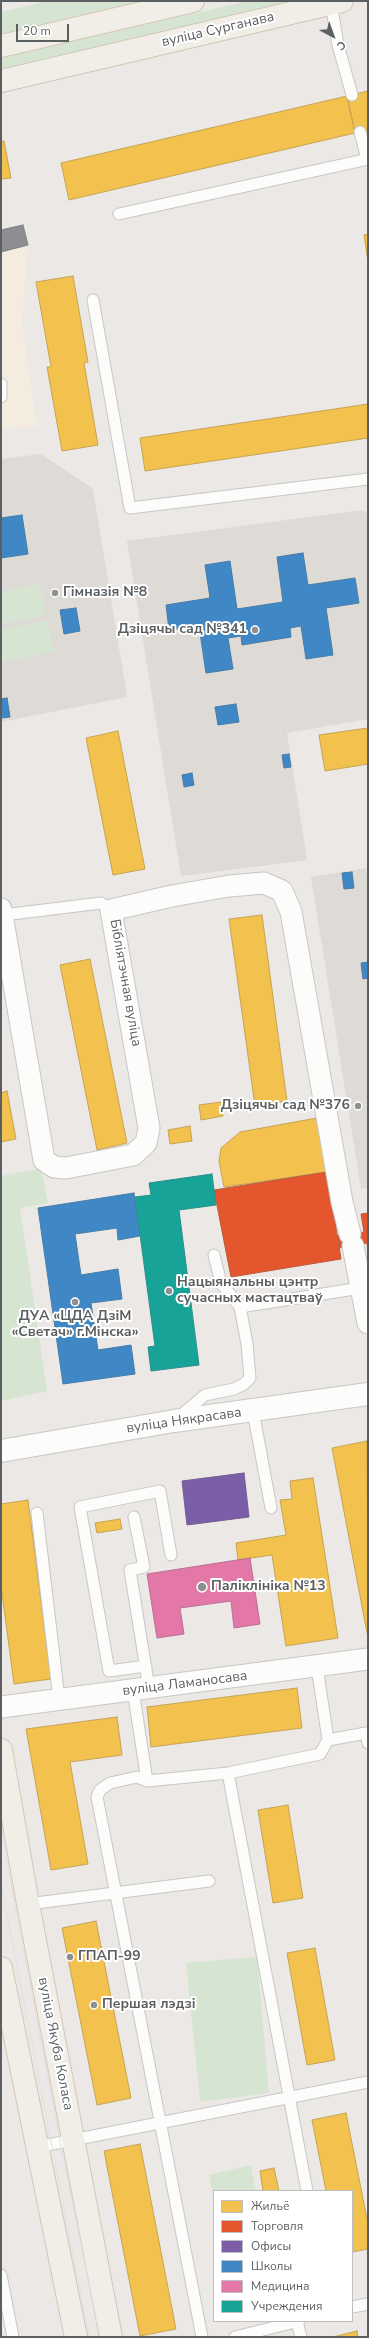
<!DOCTYPE html>
<html>
<head>
<meta charset="utf-8">
<style>
	body { margin:0 }
	#map { position:relative; width:369px; height:2338px; overflow:hidden; background:#ebe8e5; font-family:"Nunito Sans",sans-serif }
	canvas { display:block }
	.frame { position:absolute; inset:0; border:2px solid #5b5f62; pointer-events:none }
	.legend { position:absolute; left:213px; top:2190px; width:140px; height:132px; box-sizing:border-box; background:#fff; border:1px solid #bdbfc0; margin:0; padding:5px 7px; list-style:none; font-size:12px; color:#5b5f62 }
	.legend li { display:flex; align-items:center; gap:8px; height:20px }
	.legend b { width:20px; border:1px solid #bdbfc0 }
	.north { position:absolute; left:313px; top:16px; width:40px; height:40px; -webkit-text-stroke:3px #fff; paint-order:stroke; rotate:139deg; font-size:11px; font-weight:700; line-height:16px; text-align:center; color:#5b5f62 }
	.north::after { content:''; display:block; margin:auto; width:14px; height:18px; background:#5b5f62; clip-path:polygon(50% 0,100% 100%,50% 72%,0 100%) }
	.scale { position:absolute; left:16px; top:24px; width:53px; height:18px; box-sizing:border-box; border:2px solid #5b5f62; border-top:0; padding-left:5px; font-size:12px; line-height:14px; white-space:nowrap; color:#5b5f62; -webkit-text-stroke:3px #fff; paint-order:stroke }
</style>
</head>
<body>
<div id="map">
<canvas width="369" height="2338"></canvas>
<div class="frame"></div>
<ul class="legend">
<li><b style="height:11px;background:#f2c14e"></b>Жильё</li>
<li><b style="height:11px;background:#e4572e"></b>Торговля</li>
<li><b style="height:11px;background:#7b5ea7"></b>Офисы</li>
<li><b style="height:11px;background:#3f88c5"></b>Школы</li>
<li><b style="height:11px;background:#e377a8"></b>Медицина</li>
<li><b style="height:11px;background:#17a398"></b>Учреждения</li>
</ul>
<div class="north">С</div>
<div class="scale">20 m</div>
</div>
<script>
const ctx = document.querySelector('canvas').getContext('2d');
ctx.lineJoin = 'round';
function paint(path, color) { ctx.fillStyle = color; ctx.fill(path, 'evenodd'); }
const shape = rows => new Path2D(rows.map(r => 'M' + r).join(''));
function trace(path, color, width, dash) { ctx.strokeStyle = color; ctx.lineWidth = width; ctx.lineCap = dash ? 'butt' : 'round'; ctx.setLineDash(dash || []); ctx.stroke(path); }
function write(font, color, halo, rows, align = 'center') {
  ctx.font = font + ' "Nunito Sans",sans-serif'; ctx.lineWidth = 4; ctx.setLineDash([]); ctx.textBaseline = 'middle'; ctx.strokeStyle = halo; ctx.fillStyle = color; for (const [text, x, y, turn = 0] of rows) {
    ctx.save(); ctx.translate(x, y); ctx.rotate((+turn || 0) * Math.PI / 180); ctx.textAlign = isNaN(turn) ? turn : align; if (halo) ctx.strokeText(text, 0, 0); ctx.fillText(text, 0, 0); ctx.restore();
  }
}
paint(shape([
	[23,225,28,245,22,324,37,426,1,430,1,230]
]), '#f3ecdf');
paint(shape([
	[41,454,93,489,127,697,1,722,1,459],
	[363,510,368,515,368,719,287,733,307,860,181,876,127,541],
	[368,868,368,1188,361,1189,311,877]
]), '#dedad5');
paint(shape([
	[48,1,141,1,1,34,1,12],
	[248,1,295,1,1,69,1,58],
	[39,584,46,615,1,624,1,592],
	[47,620,53,651,1,662,1,630],
	[41,1168,48,1203,20,1208,47,1391,1,1401,1,1176],
	[257,1957,269,2093,200,2102,186,1963],
	[251,2165,256,2191,214,2191,214,2200,209,2175]
]), '#d6e5d2');
const homes = shape([
	[368,91,368,130,355,133,347,96,368,91],
	[347,96,355,133,69,200,61,163,347,96],
	[4,141,11,178,1,179,1,142,4,141],
	[368,234,368,262,364,235,368,234],
	[73,276,88,362,84,363,98,445,62,451,47,367,51,367,36,282,73,276],
	[368,404,368,438,145,471,140,438,368,404],
	[368,728,368,764,325,771,319,735,368,728],
	[118,731,145,869,113,875,86,738,118,731],
	[262,915,287,1101,255,1106,229,919,262,915],
	[90,959,127,1143,97,1150,60,965,90,959],
	[7,1091,16,1139,1,1142,1,1093,7,1091],
	[221,1102,223,1116,201,1120,199,1105,221,1102],
	[317,1118,327,1172,224,1187,219,1161,221,1148,240,1132,317,1118],
	[190,1126,192,1141,170,1144,168,1130,190,1126],
	[367,1441,368,1633,367,1633,332,1448,367,1441],
	[313,1478,338,1638,286,1646,272,1555,238,1560,236,1543,286,1535,280,1500,292,1499,290,1481,313,1478],
	[28,1500,51,1679,14,1684,1,1586,1,1504,28,1500],
	[120,1519,122,1529,97,1533,95,1523,120,1519],
	[297,1688,302,1728,151,1747,147,1707,297,1688],
	[117,1717,122,1755,70,1762,88,1864,51,1870,26,1729,117,1717],
	[288,1805,303,1898,273,1903,258,1810,288,1805],
	[96,1921,131,2098,97,2105,62,1928,96,1921],
	[315,1948,335,2060,307,2065,287,1953,315,1948],
	[346,2113,368,2224,368,2249,352,2252,352,2191,326,2191,312,2120,346,2113],
	[140,2144,176,2329,140,2336,104,2151,140,2144],
	[274,2168,279,2191,263,2191,260,2171,274,2168],
	[357,2331,358,2337,333,2337,357,2331]
]);
paint(homes, '#f2c14e');
trace(homes, '#c5a454', 1);
const shops = shape([
	[327,1172,341,1259,231,1277,214,1190,327,1172],
	[368,1213,368,1252,367,1243,339,1248,337,1236,364,1232,361,1214,368,1213]
]);
paint(shops, '#e4572e');
trace(shops, '#bb593e', 1);
const offices = shape([
	[244,1473,249,1517,187,1525,182,1481,244,1473]
]);
paint(offices, '#7b5ea7');
trace(offices, '#715e92', 1);
const schools = shape([
	[22,515,28,554,1,558,1,518,22,515],
	[303,553,308,585,355,578,359,603,326,608,333,655,306,659,301,626,290,628,291,637,242,645,241,636,228,638,233,669,206,673,199,626,169,630,166,605,210,598,205,565,230,561,237,609,283,602,277,557,303,553],
	[76,608,80,631,64,634,60,610,76,608],
	[7,698,10,717,1,718,1,699,7,698],
	[236,704,239,722,218,725,215,707,236,704],
	[289,754,291,767,284,768,282,755,289,754],
	[192,773,194,785,184,787,182,775,192,773],
	[352,872,354,888,344,889,342,873,352,872],
	[368,962,368,978,363,979,361,963,368,962],
	[134,1193,140,1236,118,1240,117,1228,75,1234,81,1275,118,1269,122,1299,91,1303,98,1350,131,1345,135,1374,63,1384,38,1208,134,1193]
]);
paint(schools, '#3f88c5');
trace(schools, '#477ca7', 1);
const health = shape([
	[250,1558,260,1624,234,1628,231,1601,180,1608,184,1634,157,1638,147,1574,250,1558]
]);
paint(health, '#e377a8');
trace(health, '#ba7093', 1);
const public = shape([
	[212,1174,216,1205,179,1210,199,1365,151,1371,148,1347,155,1346,135,1197,151,1195,149,1183,212,1174]
]);
paint(public, '#17a398');
trace(public, '#2b8f88', 1);
const industry = shape([
	[23,225,28,245,1,252,1,230,23,225]
]);
paint(industry, '#8d8d92');
trace(industry, '#7e7f84', 1);
const lane = shape([
	[331,3,338,45,352,95],
	[360,132,367,159],
	[119,214,368,159],
	[93,300,130,508,368,479],
	[1,384,1,397],
	[3,915,101,903,111,910],
	[214,1255,221,1283,240,1307],
	[253,1411,271,1508],
	[179,1417,205,1395,234,1389,244,1384,250,1378,247,1344,240,1307,361,1288],
	[37,1513,59,1699],
	[134,1517,144,1567,130,1570,149,1688],
	[146,1666,109,1671,80,1507,160,1491,171,1555],
	[317,1667,328,1740],
	[133,1690,147,1781],
	[228,1773,307,2191],
	[28,1904,209,1881],
	[37,2147,368,2082],
	[1,2275,13,2337],
	[352,2307,368,2304],
	[297,2322,301,2337],
	[202,2337,97,1797,100,1790,110,1783,137,1777,147,1781,228,1773,320,1754,328,1740,366,1733,368,1743],
	[235,2337,299,2321]
]);
const street = shape([
	[1,909,44,1160,54,1167,66,1168,133,1155,146,1143,149,1128,111,910,172,896,229,886,264,883,282,891,291,912,342,1202,350,1234],
	[353,1246,368,1323],
	[1,1707,368,1659]
]);
const secondary = shape([
	[1,1451,174,1421,368,1394]
]);
const primary = shape([
	[1,46,193,1],
	[1,81,342,1],
	[1,1750,28,1904,111,2337],
	[1,1968,76,2337]
]);
trace(lane, '#c7c7c7', 13);
trace(street, '#c7c7c7', 23);
trace(secondary, '#c7c7c7', 24);
trace(primary, '#d1c6b5', 24);
trace(lane, '#fcfcfb', 11);
trace(street, '#fcfcfb', 21);
trace(secondary, '#fcfcfb', 22);
trace(primary, '#f1eee8', 22);
trace(shape([
	[1,1830,60,2142,100,2337],
	[1,1884,89,2337]
]), '#e2e1e1', 1);
for (const [x, y, r, color] of [
	[55,593,4,"#8d8f90"],
	[255,630,4,"#8d8f90"],
	[358,1106,4,"#8d8f90"],
	[169,1291,4,"#8d8f90"],
	[75,1302,4,"#8d8f90"],
	[202,1587,5,"#8d8f90"],
	[70,1957,4,"#8d8f90"],
	[94,2005,4,"#8d8f90"]
]) { const dot = new Path2D(); dot.arc(x, y, r, 0, 2 * Math.PI); ctx.fillStyle = color; ctx.fill(dot); trace(dot, '#fff', 1.5); }
write('14px', '#5b5f62', '#fff', [
	["вуліца Сурганава",218,30,-13],
	["Бібліятэчная вуліца",125,983,80],
	["вуліца Някрасава",184,1421,-8],
	["вуліца Ламаносава",185,1684,-7],
	["вуліца Якуба Коласа",55,2044,79]
]);
write('bold 14px', '#5b5f62', '#fff', [
	["Гімназія №8",63,593],
	["Дзіцячы сад №341",247,630,"right"],
	["Дзіцячы сад №376",350,1106,"right"],
	["Нацыянальны цэнтр",177,1283],
	["сучасных мастацтваў",177,1299],
	["ДУА «ЦДА ДзіМ",75,1317,"center"],
	["«Светач» г.Мінска»",75,1333,"center"],
	["Паліклініка №13",211,1587],
	["ГПАП-99",78,1957],
	["Першая лэдзі",102,2005]
], 'left');
</script>
</body>
</html>
